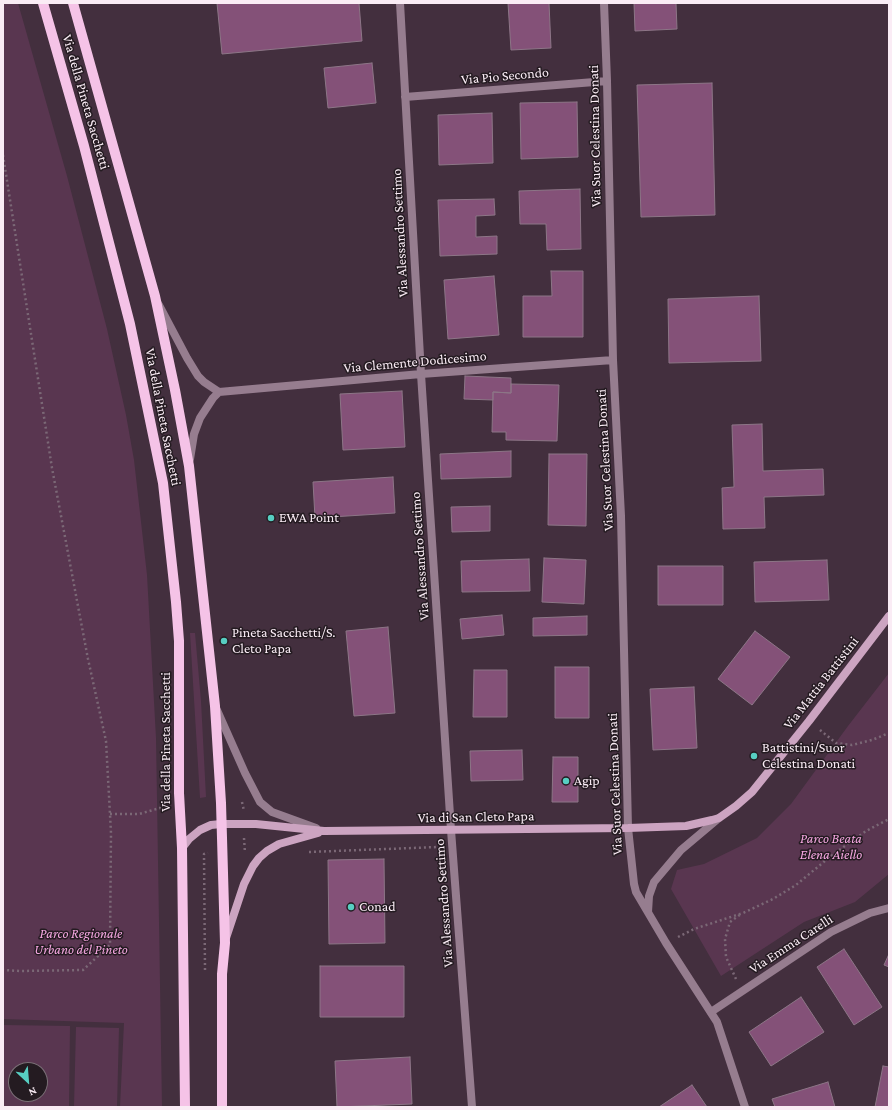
<!DOCTYPE html>
<html>
<head>
<meta charset="utf-8">
<style>
	body { margin:0 }
	#map { position:relative; width:892px; height:1110px; overflow:hidden; background:#432f3e; font-family:"Crimson Pro",serif }
	canvas { display:block }
	.frame { position:absolute; inset:0; border:4px solid #faecf5; pointer-events:none }
	.north { position:absolute; left:8px; top:1062px; width:40px; height:40px; box-sizing:border-box; background:#241b21; border:1px solid #7a6f76; border-radius:50%; rotate:154deg; font-size:11px; font-weight:700; line-height:16px; text-align:center; color:#faecf5 }
	.north::after { content:''; display:block; margin:auto; width:14px; height:18px; background:#57cec2; clip-path:polygon(50% 0,100% 100%,50% 72%,0 100%) }
</style>
</head>
<body>
<div id="map">
<canvas width="892" height="1110"></canvas>
<div class="frame"></div>
<div class="north">N</div>
</div>
<script>
const ctx = document.querySelector('canvas').getContext('2d');
ctx.lineJoin = 'round';
function paint(path, color) { ctx.fillStyle = color; ctx.fill(path, 'evenodd'); }
const shape = rows => new Path2D(rows.map(r => 'M' + r).join(''));
function trace(path, color, width, dash) { ctx.strokeStyle = color; ctx.lineWidth = width; ctx.lineCap = dash ? 'butt' : 'round'; ctx.setLineDash(dash || []); ctx.stroke(path); }
function write(font, color, halo, rows, align = 'center') {
  ctx.font = font + ' "Crimson Pro",serif'; ctx.lineWidth = 3; ctx.setLineDash([]); ctx.textBaseline = 'middle'; ctx.strokeStyle = halo; ctx.fillStyle = color; for (const [text, x, y, turn = 0] of rows) {
    ctx.save(); ctx.translate(x, y); ctx.rotate((+turn || 0) * Math.PI / 180); ctx.textAlign = isNaN(turn) ? turn : align; if (halo) ctx.strokeText(text, 0, 0); ctx.fillText(text, 0, 0); ctx.restore();
  }
}
paint(shape([
	[3,3,18,3,67,176,107,329,126,415,134,460,147,575,156,738,162,1107,120,1107,124,1023,3,1019],
	[190,633,195,633,201,701,206,797,200,798],
	[889,673,889,874,855,902,804,922,721,976,671,889,677,870,704,864,757,838,791,804,848,726],
	[3,1025,70,1026,69,1107,3,1107],
	[16,1070,40,1070,40,1094,16,1094],
	[76,1027,119,1028,117,1107,74,1107]
]), '#593650');
const building = shape([
	[217,3,359,3,362,41,222,54,217,3],
	[508,3,549,3,551,48,511,50,508,3],
	[634,3,676,3,677,29,635,31,634,3],
	[372,63,376,103,328,108,324,68,372,63],
	[712,83,715,215,641,217,637,85,712,83],
	[577,102,578,157,521,159,520,103,577,102],
	[492,113,493,163,439,165,438,115,492,113],
	[580,189,581,249,547,250,546,224,520,224,519,191,580,189],
	[494,199,495,215,476,216,476,237,497,236,497,254,440,256,438,200,494,199],
	[551,271,583,271,583,337,523,337,523,296,552,296,551,271],
	[494,276,499,335,448,339,444,280,494,276],
	[759,296,761,361,669,363,668,299,759,296],
	[465,376,511,378,511,393,493,392,493,400,464,399,465,376],
	[511,384,559,385,557,441,506,440,506,432,492,432,493,392,511,393,511,384],
	[402,391,405,447,343,450,340,394,402,391],
	[762,424,763,471,823,469,824,495,764,497,765,528,723,529,722,488,734,487,732,425,762,424],
	[511,451,511,477,441,479,440,454,511,451],
	[549,454,587,454,586,526,548,525,549,454],
	[393,477,395,513,315,518,313,482,393,477],
	[490,506,490,531,452,532,451,507,490,506],
	[544,558,586,560,584,604,542,602,544,558],
	[529,559,530,591,462,592,461,561,529,559],
	[827,560,829,600,755,602,754,562,827,560],
	[658,566,723,566,723,605,658,605,658,566],
	[502,615,504,635,462,639,460,619,502,615],
	[587,616,587,635,533,636,533,618,587,616],
	[388,627,395,713,354,716,346,631,388,627],
	[755,631,790,657,752,705,718,679,755,631],
	[555,667,589,667,589,718,555,718,555,667],
	[474,670,507,670,507,717,473,717,474,670],
	[694,687,697,748,653,750,650,689,694,687],
	[522,750,523,780,471,781,470,751,522,750],
	[553,757,578,757,578,802,552,802,553,757],
	[384,859,385,943,329,944,328,860,384,859],
	[844,949,882,1007,854,1025,817,967,844,949],
	[889,954,889,967,884,965,889,954],
	[320,966,404,966,404,1017,320,1017,320,966],
	[801,997,824,1032,771,1066,749,1032,801,997],
	[410,1057,412,1104,337,1107,335,1061,410,1057],
	[883,1066,889,1067,889,1107,875,1107,883,1066],
	[828,1082,835,1107,775,1107,772,1099,828,1082],
	[692,1085,707,1107,659,1107,692,1085]
]);
paint(building, '#845178');
trace(building, '#8d7687', 1);
trace(shape([
	[3,155,52,468,88,659,106,741,111,833,110,945,83,970,20,971,3,970],
	[820,730,836,743,852,745,872,740,889,733],
	[242,802,244,811],
	[110,814,139,814,160,808,162,804],
	[244,838,245,853],
	[309,852,438,847],
	[678,937,694,929,743,913,773,899,796,885,831,856,866,831,889,819],
	[205,970,204,854,208,853],
	[736,979,726,957,725,939,730,922,741,914]
]), '#7b6876', 2.5, [2, 3]);
trace(shape([
	[400,3,421,374,451,830],
	[604,3,607,81,613,360,621,516,628,828],
	[405,97,607,81],
	[159,305,187,358,198,376,204,382,219,392,421,374,613,360],
	[190,459,194,434,200,418,213,398,219,392],
	[217,710,245,773,260,802,272,812,316,828],
	[711,1012,831,932,870,913,889,908]
]), '#967d8f', 8);
trace(shape([
	[628,828,634,884,636,892,666,943,717,1022,745,1107],
	[451,830,472,1107],
	[648,912,649,896,654,882,681,850,719,818]
]), '#967d8f', 8);
trace(shape([
	[182,848,189,839,200,830,211,825,221,824,256,824,324,831,628,828,686,826,712,820,719,818,736,806,752,792,809,721,889,616],
	[226,938,244,884,253,866,259,858,267,851,279,844,318,833]
]), '#cca4c1', 8);
trace(shape([
	[43,3,84,146,130,324,163,483,176,602,179,641,179,793,182,848,185,1107],
	[73,3,155,296,175,390,189,466,215,706,221,803,225,943,222,974,222,1107]
]), '#f5c3e7', 10);
for (const [x, y, r, color] of [
	[271,518,4,"#57cec2"],
	[224,641,4,"#57cec2"],
	[754,756,4,"#57cec2"],
	[566,781,4,"#57cec2"],
	[351,907,4,"#57cec2"]
]) { const dot = new Path2D(); dot.arc(x, y, r, 0, 2 * Math.PI); ctx.fillStyle = color; ctx.fill(dot); trace(dot, '#241b21', 1.5); }
write('14px', '#faecf5', '#241b21', [
	["Via Pio Secondo",505,76,-5],
	["Via della Pineta Sacchetti",86,102,74],
	["Via Suor Celestina Donati",595,136,-91],
	["Via Alessandro Settimo",400,233,-93],
	["Via Clemente Dodicesimo",415,362,-5],
	["Via della Pineta Sacchetti",163,417,79],
	["Via Suor Celestina Donati",605,460,-93],
	["Via Alessandro Settimo",420,556,-94],
	["Via Mattia Battistini",821,683,-52],
	["Via della Pineta Sacchetti",166,742,-90],
	["Via Suor Celestina Donati",615,784,-92],
	["Via di San Cleto Papa",476,817,-1],
	["Via Alessandro Settimo",444,903,-94],
	["Via Emma Carelli",791,944,-33]
]);
write('14px', '#faecf5', '#241b21', [
	["EWA Point",279,518],
	["Pineta Sacchetti/S.",232,633],
	["Cleto Papa",232,649],
	["Battistini/Suor",762,748],
	["Celestina Donati",762,764],
	["Agip",574,781],
	["Conad",359,907]
], 'left');
write('italic 14px', '#f5a7e1', '#241b21', [
	["Parco Beata",831,839],
	["Elena Aiello",831,855],
	["Parco Regionale",81,934],
	["Urbano del Pineto",81,950]
]);
</script>
</body>
</html>
